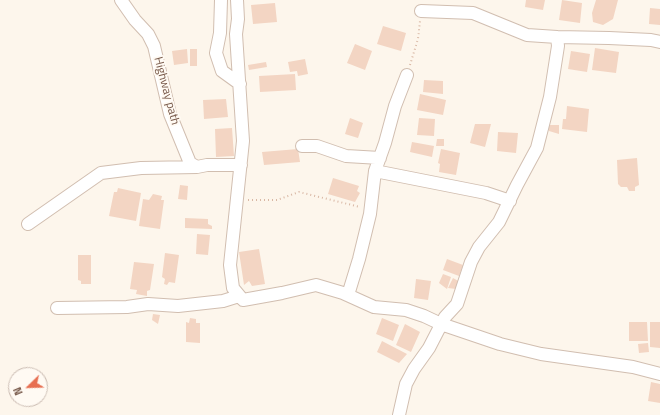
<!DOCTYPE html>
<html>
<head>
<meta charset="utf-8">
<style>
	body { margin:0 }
	#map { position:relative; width:660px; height:415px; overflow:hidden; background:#fdf6ec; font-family:"Titillium Web",sans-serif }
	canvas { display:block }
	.north { position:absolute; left:8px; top:367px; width:40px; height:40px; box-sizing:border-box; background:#fffaf3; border:1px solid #cabbb1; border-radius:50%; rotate:247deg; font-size:11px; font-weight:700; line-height:16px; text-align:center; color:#7a5c4d }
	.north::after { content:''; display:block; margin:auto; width:14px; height:18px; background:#e76f51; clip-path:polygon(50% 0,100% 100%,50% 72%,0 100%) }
</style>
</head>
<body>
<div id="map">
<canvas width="660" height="415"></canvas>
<div class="north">N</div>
</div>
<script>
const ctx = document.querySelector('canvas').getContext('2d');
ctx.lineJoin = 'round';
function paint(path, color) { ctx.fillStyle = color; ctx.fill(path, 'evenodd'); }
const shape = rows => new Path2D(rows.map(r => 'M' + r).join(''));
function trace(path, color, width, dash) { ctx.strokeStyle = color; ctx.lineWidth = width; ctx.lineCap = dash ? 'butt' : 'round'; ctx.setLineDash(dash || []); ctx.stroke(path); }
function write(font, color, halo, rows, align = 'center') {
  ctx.font = font + ' "Titillium Web",sans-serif'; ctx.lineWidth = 3.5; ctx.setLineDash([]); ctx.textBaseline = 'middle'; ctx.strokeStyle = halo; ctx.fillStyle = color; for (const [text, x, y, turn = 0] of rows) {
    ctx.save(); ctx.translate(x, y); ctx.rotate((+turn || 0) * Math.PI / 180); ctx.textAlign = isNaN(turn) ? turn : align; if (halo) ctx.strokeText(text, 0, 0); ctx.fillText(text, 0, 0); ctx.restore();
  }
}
paint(shape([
	[526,0,545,0,543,10,525,7],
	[562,0,582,3,580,23,559,20],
	[596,0,618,0,613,19,603,25,593,22,592,13],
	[275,3,277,22,253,24,251,5],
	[650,8,660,9,660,25,649,24],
	[383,26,406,33,401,51,377,44],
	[355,44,372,51,365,70,347,63],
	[595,48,619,52,616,73,592,70],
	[187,49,188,63,174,65,172,51],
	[190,49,197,49,197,66,190,66],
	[571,51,590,54,587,72,568,69],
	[305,59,308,74,298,76,297,71,290,72,288,62],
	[266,62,267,67,249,70,248,65],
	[295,74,296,90,260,92,259,76],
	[424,80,443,81,443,94,423,92],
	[420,94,446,100,443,115,417,110],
	[226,99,228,117,204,119,203,100],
	[567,106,589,109,587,132,562,129,563,119,566,119],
	[350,118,363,123,358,138,345,134],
	[419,118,435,119,434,136,417,135],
	[475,124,491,124,485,147,470,143],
	[549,125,559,125,559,134,549,131],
	[232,128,234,156,216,157,215,129],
	[498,132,518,133,516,153,497,151],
	[437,139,444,139,444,146,436,146],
	[412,142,434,146,432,157,410,152],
	[298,149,300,162,264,165,262,152],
	[441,149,460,153,456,175,439,172,440,164,438,163],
	[637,158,639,185,635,187,635,191,629,191,627,187,621,187,618,184,617,160],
	[333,178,359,186,357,191,360,193,355,202,328,194],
	[180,185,188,186,187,200,178,199],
	[118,188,141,193,136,221,109,216,114,192,117,192],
	[153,194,162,196,161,200,164,200,160,229,139,226,143,199,149,200],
	[185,218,208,219,208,224,212,226,212,229,185,228],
	[197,234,210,235,208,255,196,254],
	[259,249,265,284,252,286,249,281,244,285,239,252],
	[165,253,179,255,175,283,169,282,167,285,164,284,165,279,162,277],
	[78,255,91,255,91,284,81,284,81,281,78,280],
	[447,259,463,265,459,276,443,270],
	[134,262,154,264,150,290,147,291,147,296,136,294,137,290,130,289],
	[443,274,451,277,447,289,439,283],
	[453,278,460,282,456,289,448,288],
	[416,279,431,281,428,300,414,298],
	[153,314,160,315,158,324,152,320],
	[190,318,196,319,196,323,200,323,200,343,186,342,186,322,189,323],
	[382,318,399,325,393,341,376,334],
	[629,322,647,322,648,341,629,341],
	[650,322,660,322,660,348,650,347],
	[405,324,420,332,411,352,396,345],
	[382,341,407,354,399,363,377,352],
	[648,343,649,352,639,353,638,344],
	[651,382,660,384,660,403,648,401]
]), '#f3d5c3');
const minor = shape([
	[121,0,135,20,148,34,154,46,170,114,190,163,197,167,207,165,241,165],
	[221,0,220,33,216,53,222,71,240,84],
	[237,0,238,19,236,34,243,141,230,265,233,288,243,300,282,293,316,285,343,293,374,307,406,310,424,316,441,324,500,344,541,354,633,367,660,374],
	[421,11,473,13,527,35,557,37],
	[302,146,317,146,346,156,380,158],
	[375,171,385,143,395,106,407,75],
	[28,224,101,173,141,168,197,167],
	[348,295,359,259,370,214,375,171,486,193,510,201],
	[57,308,127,307,148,304,178,306,223,301,239,296],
	[399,415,406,384,414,369,429,348,445,317,457,304,471,262,479,247,499,222,517,185,537,148,550,97,558,46,557,37,609,38,651,40,660,42]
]);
trace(minor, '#d1beb0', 14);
trace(shape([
	[410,65,418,39,420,21],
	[248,200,277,200,299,192,360,207]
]), '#d9b8a5', 2, [1, 3]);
trace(minor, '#fff', 12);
write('12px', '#7a5c4d', '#fffaf3', [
	["Highway path",166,91,75]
]);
</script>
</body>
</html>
